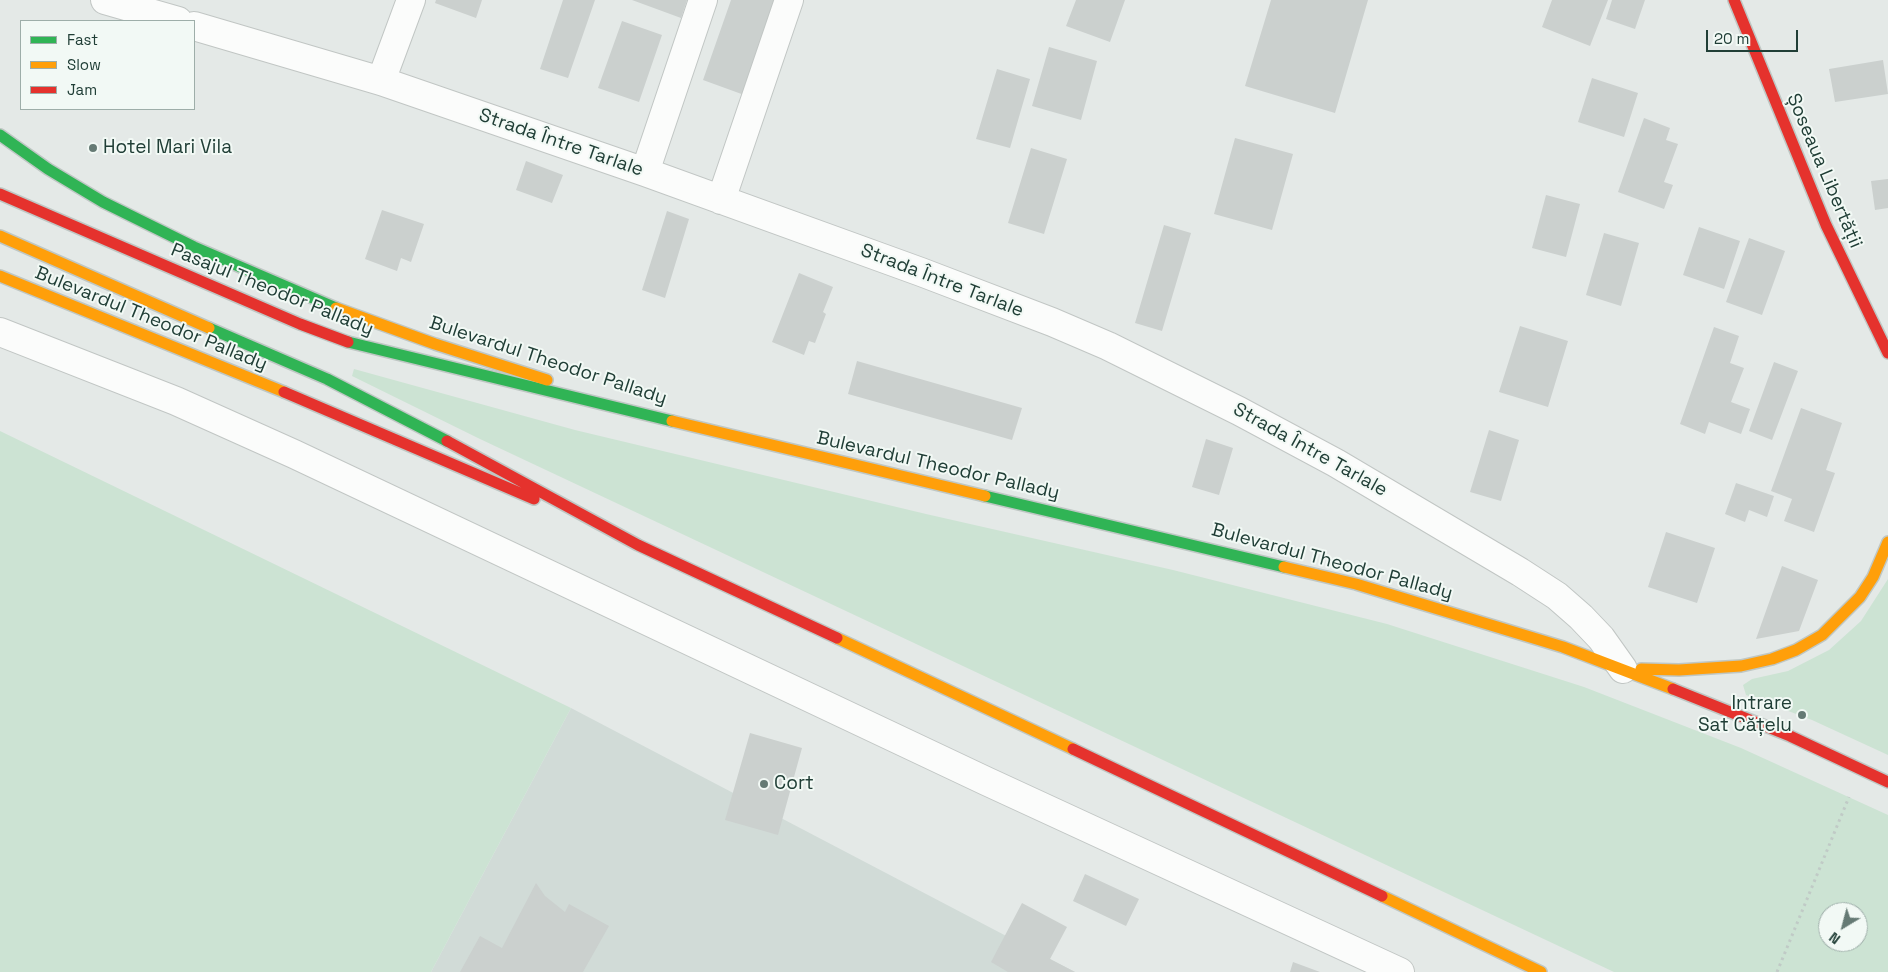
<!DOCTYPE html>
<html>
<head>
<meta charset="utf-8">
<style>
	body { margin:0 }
	#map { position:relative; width:1888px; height:972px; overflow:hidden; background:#e4e9e7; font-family:"Space Grotesk",sans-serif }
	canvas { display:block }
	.legend { position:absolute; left:20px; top:20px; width:175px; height:90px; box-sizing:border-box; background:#f2f9f5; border:1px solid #9eaea9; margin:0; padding:6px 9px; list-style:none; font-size:15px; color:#203e36 }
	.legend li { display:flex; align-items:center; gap:10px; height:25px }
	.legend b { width:25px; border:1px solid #9eaea9 }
	.north { position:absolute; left:1818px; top:902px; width:50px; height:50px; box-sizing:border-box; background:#f2f9f5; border:1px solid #9eaea9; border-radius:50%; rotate:217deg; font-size:14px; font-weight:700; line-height:20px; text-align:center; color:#203e36 }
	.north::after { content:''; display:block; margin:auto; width:18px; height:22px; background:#657a74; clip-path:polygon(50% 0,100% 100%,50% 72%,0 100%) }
	.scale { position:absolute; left:1706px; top:30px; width:92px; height:22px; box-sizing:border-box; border:2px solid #203e36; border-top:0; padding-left:6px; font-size:15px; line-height:18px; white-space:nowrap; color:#203e36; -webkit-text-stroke:4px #f2f9f5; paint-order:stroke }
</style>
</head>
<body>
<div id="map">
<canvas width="1888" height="972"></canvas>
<ul class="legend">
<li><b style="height:6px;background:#30b455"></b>Fast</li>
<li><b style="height:6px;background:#ff9f0a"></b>Slow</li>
<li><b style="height:6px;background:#e5322d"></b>Jam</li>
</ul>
<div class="north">N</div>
<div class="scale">20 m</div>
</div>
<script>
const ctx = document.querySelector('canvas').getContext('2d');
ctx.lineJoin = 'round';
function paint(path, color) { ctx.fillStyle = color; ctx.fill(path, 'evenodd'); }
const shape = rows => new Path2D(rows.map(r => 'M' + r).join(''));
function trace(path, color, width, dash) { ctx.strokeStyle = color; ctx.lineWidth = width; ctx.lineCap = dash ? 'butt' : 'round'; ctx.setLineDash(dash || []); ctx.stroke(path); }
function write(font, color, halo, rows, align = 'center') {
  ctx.font = font + ' "Space Grotesk",sans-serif'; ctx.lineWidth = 4; ctx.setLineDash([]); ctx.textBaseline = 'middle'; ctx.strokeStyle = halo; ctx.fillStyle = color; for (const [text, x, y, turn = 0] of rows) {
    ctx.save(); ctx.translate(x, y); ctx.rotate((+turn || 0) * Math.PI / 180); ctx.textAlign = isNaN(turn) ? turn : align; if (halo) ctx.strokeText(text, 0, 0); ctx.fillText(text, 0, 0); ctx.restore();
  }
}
paint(shape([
	[571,708,1075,972,431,972]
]), '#d1dbd7');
paint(shape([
	[354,369,575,430,926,514,1173,570,1387,624,1584,687,1741,748,1888,815,1888,972,1614,972,480,439,352,376],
	[1828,912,1858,912,1858,942,1828,942],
	[0,431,571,708,431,972,0,972],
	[1888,579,1888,755,1812,720,1746,695,1743,685,1752,679,1788,671,1829,650,1861,621]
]), '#cce3d3');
paint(shape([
	[436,0,482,0,476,18,435,3],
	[563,0,595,0,568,78,540,69],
	[632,0,687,0,681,18],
	[731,0,781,0,747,96,703,80],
	[1076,0,1125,0,1110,42,1066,26],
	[1271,0,1368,0,1335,113,1245,86],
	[1552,0,1608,0,1590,46,1542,27],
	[1612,0,1645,0,1635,29,1606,19],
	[622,21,662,35,639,102,598,88],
	[1049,47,1097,61,1081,120,1032,106],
	[1883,60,1888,94,1835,102,1829,69],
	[997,69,1030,79,1010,148,976,139],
	[1592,78,1638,93,1624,137,1578,122],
	[1644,118,1670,128,1666,140,1678,144,1664,182,1673,185,1664,209,1618,192],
	[1235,138,1293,154,1272,230,1214,214],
	[1031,148,1067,159,1044,234,1008,223],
	[526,161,563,175,552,203,516,190],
	[1888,179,1888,208,1875,210,1871,181],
	[1546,195,1580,204,1566,257,1532,248],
	[382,210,424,224,411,262,401,258,397,271,365,259],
	[667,211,689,219,665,298,642,290],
	[1164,225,1191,233,1162,331,1135,323],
	[1699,227,1740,241,1724,289,1683,275],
	[1604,233,1639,243,1621,306,1586,295],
	[1749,238,1785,251,1762,315,1726,302],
	[799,273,833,287,823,312,826,314,815,343,809,341,804,355,772,342],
	[1520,326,1568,341,1548,407,1499,392],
	[1714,327,1739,336,1730,363,1744,368,1731,402,1750,409,1741,434,1709,422,1705,434,1680,424],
	[857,361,1022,408,1012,440,848,394],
	[1774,362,1798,371,1772,440,1749,431],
	[1801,408,1842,423,1826,470,1835,473,1814,532,1784,521,1792,499,1771,491],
	[1489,430,1519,440,1501,501,1470,492],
	[1206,439,1233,448,1219,495,1192,487],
	[1736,483,1774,496,1767,517,1749,510,1745,522,1725,514],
	[1666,532,1715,548,1697,603,1648,587],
	[1782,566,1818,580,1799,631,1756,639],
	[750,733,802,748,778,835,725,820],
	[1085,874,1139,899,1126,926,1073,901],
	[536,883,545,896,565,912,569,904,609,926,583,972,460,972,480,936,502,948],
	[1022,903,1067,927,1050,959,1075,972,1008,972,991,962],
	[1293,962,1320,972,1290,972]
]), '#cbd0ce');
const street = shape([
	[105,0,178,21],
	[194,26,381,81,645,172,921,272,1052,322,1108,346,1239,411,1336,463,1520,572,1557,596,1581,617,1601,638,1623,669],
	[381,81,411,0],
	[645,172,703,0],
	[721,200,789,0],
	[0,332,176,401,294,454,986,781,1400,972]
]);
const fast = shape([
	[0,135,48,169,103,202,194,247,336,308],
	[209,328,327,379,447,441],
	[348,342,672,421],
	[985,496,1284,567]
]);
const slow = shape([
	[0,236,209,328],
	[0,276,284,392],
	[336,308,435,344,547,380],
	[672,421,985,496],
	[1284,567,1356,584,1563,647,1673,689],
	[837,638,1073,749],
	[1641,669,1679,670,1741,666,1772,659,1796,650,1822,635,1860,597,1873,577,1888,542],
	[1382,896,1541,972]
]);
const jam = shape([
	[1734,0,1826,225,1888,353],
	[0,194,300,324,348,342],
	[284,392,534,499],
	[447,441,638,545,837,638],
	[1673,689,1790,736,1888,782],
	[1073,749,1382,896]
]);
trace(street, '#c1c6c4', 30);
trace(fast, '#bfc7c4', 14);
trace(slow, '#bfc7c4', 14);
trace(jam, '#bfc7c4', 14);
trace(shape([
	[1777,972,1849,797]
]), '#c0cac6', 3, [2.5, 4]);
trace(street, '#fbfcfb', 28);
trace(fast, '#30b455', 11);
trace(slow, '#ff9f0a', 11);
trace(jam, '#e5322d', 11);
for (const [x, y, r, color] of [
	[93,148,5,"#657a74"],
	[1802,715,5,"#657a74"],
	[764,784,5,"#657a74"]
]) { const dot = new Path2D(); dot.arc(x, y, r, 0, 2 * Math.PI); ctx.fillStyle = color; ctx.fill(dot); trace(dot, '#f2f9f5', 2); }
write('19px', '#203e36', '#f2f9f5', [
	["Strada Între Tarlale",561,143,19],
	["Șoseaua Libertății",1824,171,67],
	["Strada Între Tarlale",942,281,21],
	["Pasajul Theodor Pallady",272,290,22],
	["Bulevardul Theodor Pallady",151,319,22],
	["Bulevardul Theodor Pallady",548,361,18],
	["Strada Între Tarlale",1310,450,29],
	["Bulevardul Theodor Pallady",938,466,13],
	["Bulevardul Theodor Pallady",1332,562,15]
]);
write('19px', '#203e36', '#f2f9f5', [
	["Hotel Mari Vila",103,148],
	["Intrare",1792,704,"right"],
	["Sat Cățelu",1792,726,"right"],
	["Cort",774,784]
], 'left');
</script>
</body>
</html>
